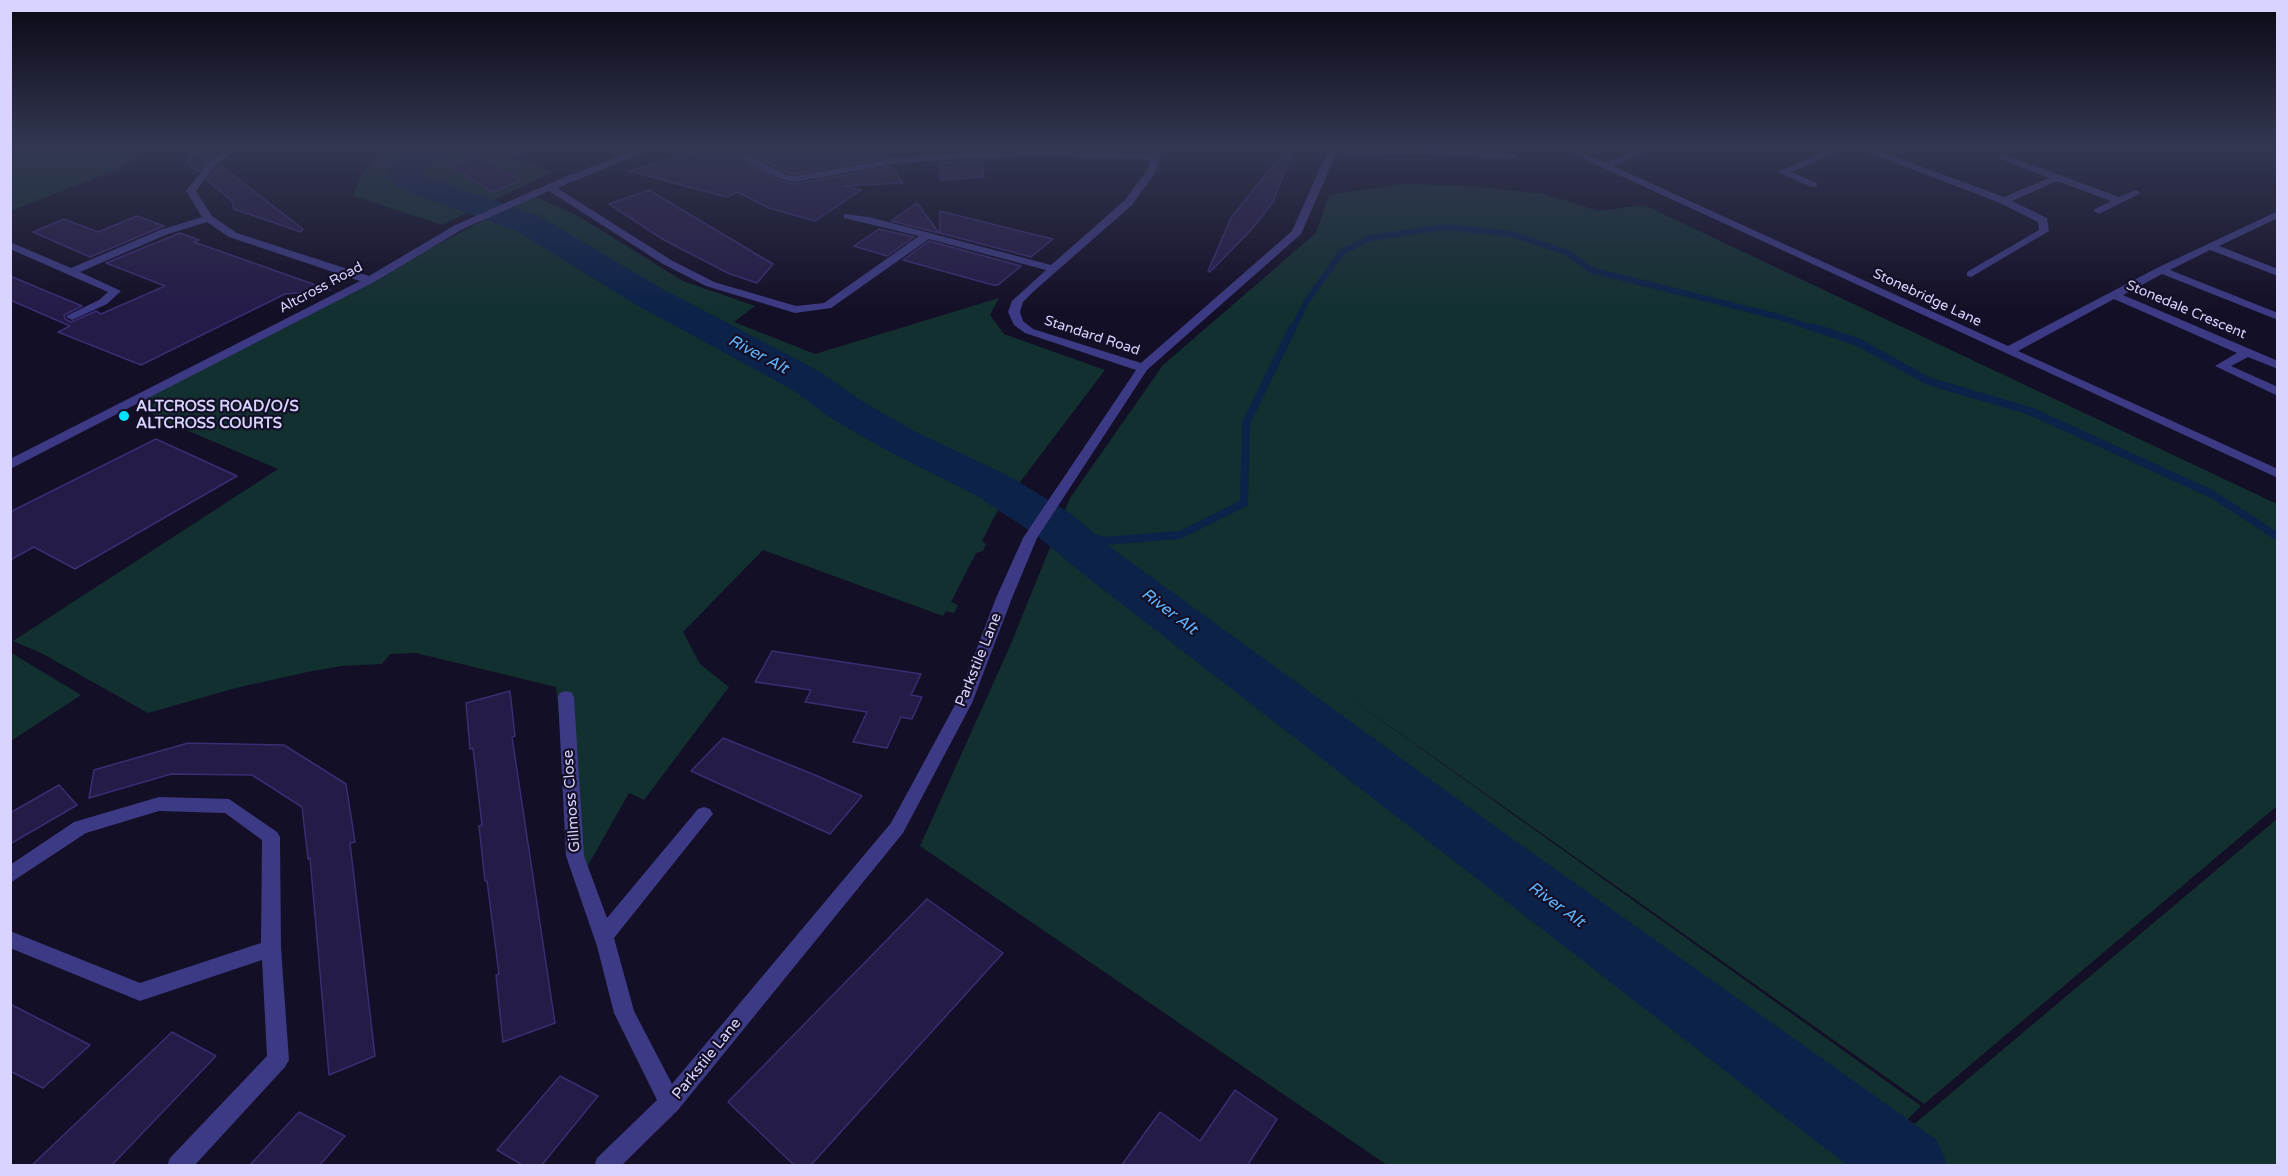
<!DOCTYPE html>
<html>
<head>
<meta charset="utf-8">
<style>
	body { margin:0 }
	#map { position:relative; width:2288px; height:1176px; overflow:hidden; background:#130f26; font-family:"Varela Round",sans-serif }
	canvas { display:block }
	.frame { position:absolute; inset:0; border:12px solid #d9d4ff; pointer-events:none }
</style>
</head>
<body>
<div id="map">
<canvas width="2288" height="1176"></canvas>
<div class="frame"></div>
</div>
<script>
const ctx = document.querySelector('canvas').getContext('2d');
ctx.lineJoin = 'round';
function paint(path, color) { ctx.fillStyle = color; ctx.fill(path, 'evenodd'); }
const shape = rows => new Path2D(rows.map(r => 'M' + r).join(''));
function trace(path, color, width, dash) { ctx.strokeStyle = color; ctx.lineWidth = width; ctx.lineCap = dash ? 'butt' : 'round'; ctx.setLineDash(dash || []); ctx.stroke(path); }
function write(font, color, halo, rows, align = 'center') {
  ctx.font = font + ' "Varela Round",sans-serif'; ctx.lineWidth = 4.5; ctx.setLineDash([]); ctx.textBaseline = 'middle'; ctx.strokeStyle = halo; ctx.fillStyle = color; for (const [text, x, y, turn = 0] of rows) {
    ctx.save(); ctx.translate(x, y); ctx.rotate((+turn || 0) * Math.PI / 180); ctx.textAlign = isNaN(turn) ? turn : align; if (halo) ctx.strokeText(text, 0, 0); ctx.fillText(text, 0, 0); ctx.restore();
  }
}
paint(shape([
	[11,148,150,148,116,170,11,211],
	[383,148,490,148,552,172,442,225,353,196,363,172],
	[1402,184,1470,186,1544,194,1599,211,1644,205,2277,504,2277,806,1924,1104,1339,690,1921,1106,1861,1165,1387,1165,920,846,1010,646,1070,498,1163,365,1316,233,1329,195],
	[532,195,578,216,683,281,755,306,734,322,815,354,999,298,990,315,1004,334,1105,370,995,515,982,541,986,544,983,551,976,553,951,602,958,605,954,613,946,611,943,616,763,550,683,632,700,664,729,687,644,800,629,793,578,883,556,687,416,653,390,654,382,664,342,666,312,671,236,688,148,713,41,653,13,641,278,469,158,418,137,402],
	[10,652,81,695,11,741,10,741],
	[2277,819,2277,1165,1865,1165,1931,1110]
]), '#12302f');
trace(shape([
	[1293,329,1306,302,1342,252,1370,238,1445,227,1512,234,1566,252,1591,270,1779,317,1816,329]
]), '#0c2248', 6);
trace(shape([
	[1812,327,1858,342,1928,381,2030,411,2212,494,2278,537],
	[1053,524,1104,541,1180,535,1244,503,1246,423,1293,327]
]), '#0c2248', 8);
paint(shape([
	[411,148,446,148,442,155,420,172,420,174,541,217,659,287,819,371,862,401,914,431,1009,476,1070,513,1117,552,1503,832,1937,1140,1948,1166,1848,1166,1083,574,1036,535,977,496,884,449,832,419,791,389,633,303,517,231,398,188,387,175,389,168,394,161,411,148]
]), '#0c2248');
const building = shape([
	[197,148,211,158,198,172,186,162,197,148],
	[706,148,878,148,885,158,795,174,787,173,752,154,743,154,743,160,779,181,795,184,891,167,903,183,843,186,861,190,815,221,769,208,738,192,726,197,629,171,706,148],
	[1287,148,1293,149,1273,202,1251,230,1210,272,1208,271,1231,218,1287,148],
	[477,156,522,180,492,192,451,166,477,156],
	[982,160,984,177,940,180,940,163,982,160],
	[220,165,303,229,301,232,234,209,232,201,207,180,220,165],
	[649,190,751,251,773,264,757,283,730,274,664,240,609,204,649,190],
	[917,203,939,233,891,221,917,203],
	[940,211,1024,232,1053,239,1031,257,940,233,940,211],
	[137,216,164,226,90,257,33,232,64,219,98,232,137,216],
	[879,229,914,237,887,256,854,246,879,229],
	[180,233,199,240,194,242,330,290,285,294,141,365,58,332,70,326,10,300,10,276,82,306,64,315,65,319,71,322,96,311,101,314,165,286,106,263,180,233],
	[929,241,1021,266,998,285,993,285,903,260,929,241],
	[156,439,237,476,75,569,34,547,10,560,10,512,156,439],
	[772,651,921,674,911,695,922,697,912,719,901,717,887,748,853,742,867,712,805,702,811,690,755,682,772,651],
	[510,691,515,736,512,737,555,1023,503,1042,496,975,499,974,487,881,485,881,479,826,482,825,473,748,470,749,466,703,510,691],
	[723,738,815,775,862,796,830,834,691,771,723,738],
	[188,743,284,745,346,784,355,842,350,843,375,1056,329,1075,310,858,308,859,302,807,252,775,171,774,89,798,94,770,188,743],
	[59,785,77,805,10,844,10,813,59,785],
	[927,899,1003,953,810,1166,795,1166,728,1102,927,899],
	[10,1004,90,1045,43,1088,10,1071,10,1004],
	[172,1032,216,1056,111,1166,31,1166,172,1032],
	[560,1076,598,1096,541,1166,524,1166,497,1150,560,1076],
	[1235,1090,1277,1119,1247,1166,1121,1166,1160,1112,1200,1141,1235,1090],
	[299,1112,345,1136,319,1166,249,1166,299,1112]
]);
paint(building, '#241b47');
trace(building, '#3b2d73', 1.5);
paint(shape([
	[228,148,239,148,215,166,196,191,212,216,237,233,369,276,455,225,565,177,640,148,654,148,557,188,671,260,714,282,796,306,824,303,919,236,844,218,844,214,869,217,1051,265,1124,201,1147,170,1150,160,1051,156,969,158,895,164,795,182,780,179,745,160,745,156,751,156,786,175,795,176,895,158,969,152,1051,150,1151,154,1152,148,1162,148,1157,170,1132,205,1034,291,1023,302,1020,312,1023,321,1033,329,1141,363,1292,231,1329,148,1427,148,1513,153,1518,156,1513,159,1427,154,1347,155,1337,152,1301,234,1147,370,1037,538,1012,598,972,703,903,833,678,1110,621,1166,594,1166,597,1158,657,1100,614,1013,597,946,566,856,558,697,560,693,566,691,572,693,574,697,584,856,607,918,698,809,704,807,710,809,713,814,614,938,634,1011,672,1084,891,823,956,703,996,598,1023,538,1136,370,1025,333,1014,325,1008,312,1012,301,1046,270,929,239,831,308,795,313,706,286,663,264,549,191,463,229,374,282,10,469,10,459,360,281,229,237,207,222,168,234,80,272,121,291,107,304,72,320,66,317,68,315,99,300,108,292,10,249,10,242,71,268,160,230,202,217,186,191,209,162,228,148],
	[514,148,524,148,519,156,516,157,511,154,514,148],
	[1560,148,1573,148,1605,163,1642,148,1656,148,1613,166,2008,346,2157,268,2278,211,2278,218,2219,246,2278,269,2278,276,2210,250,2170,270,2278,313,2278,320,2162,274,2123,295,2278,361,2278,369,2248,357,2231,366,2278,387,2278,396,2215,366,2237,353,2114,299,2018,351,2278,469,2278,478,1560,148],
	[1831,148,1845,148,1791,172,1817,183,1817,187,1811,187,1778,172,1831,148],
	[1857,148,1871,148,2004,197,2049,178,2000,159,2000,155,2003,154,2119,197,2136,190,2141,193,2099,214,2094,211,2095,209,2111,201,2057,181,2012,201,2047,218,2049,231,1971,277,1967,276,1967,272,2039,230,2038,222,2000,203,1857,148],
	[159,797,229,799,277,832,280,837,281,948,289,1060,285,1067,194,1166,167,1166,170,1158,267,1056,262,960,140,1001,10,948,10,931,140,983,261,943,262,840,225,813,159,811,86,833,10,883,10,865,74,822,159,797]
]), '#3d3a85');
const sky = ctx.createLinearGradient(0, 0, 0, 313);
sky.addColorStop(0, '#0a0815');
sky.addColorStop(0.47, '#333752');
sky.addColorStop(1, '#33375200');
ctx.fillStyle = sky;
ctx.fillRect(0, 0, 2288, 313);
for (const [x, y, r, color] of [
	[124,416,6,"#00e5ff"]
]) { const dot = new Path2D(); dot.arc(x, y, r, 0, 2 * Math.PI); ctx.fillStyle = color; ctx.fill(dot); trace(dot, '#130f26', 2); }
write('14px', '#d9d4ff', '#130f26', [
	["Altcross Road",321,288,-28],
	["Stonebridge Lane",1927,298,25],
	["Stonedale Crescent",2186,310,23],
	["Standard Road",1092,336,18]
]);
write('bold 15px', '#d9d4ff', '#130f26', [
	["ALTCROSS ROAD/O/S",136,407],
	["ALTCROSS COURTS",136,424]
], 'left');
write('15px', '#d9d4ff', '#130f26', [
	["Parkstile Lane",979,660,-68],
	["Gillmoss Close",572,801,-94],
	["Parkstile Lane",707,1059,-51]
]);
write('italic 16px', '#62b6ff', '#130f26', [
	["River Alt",758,355,28],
	["River Alt",1169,612,37],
	["River Alt",1556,905,36]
]);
</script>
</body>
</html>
